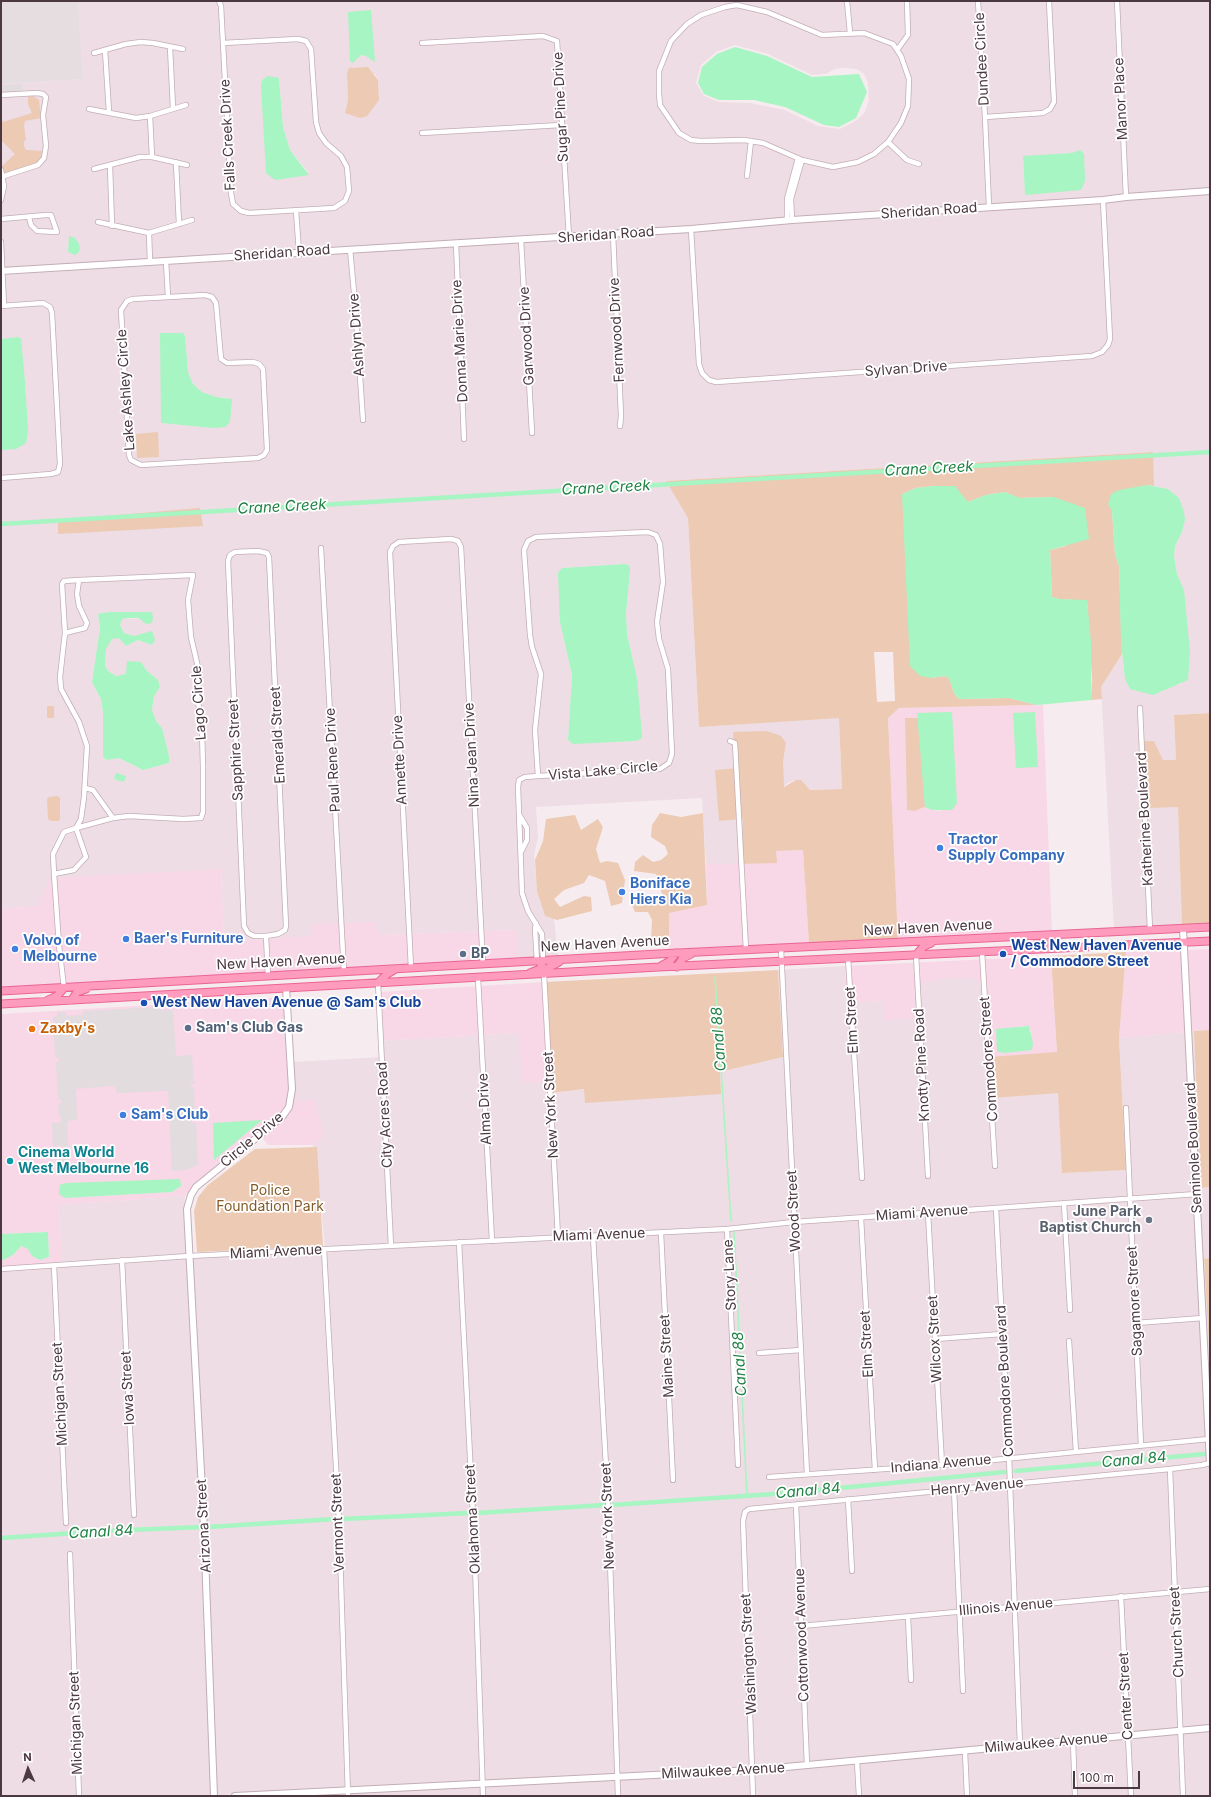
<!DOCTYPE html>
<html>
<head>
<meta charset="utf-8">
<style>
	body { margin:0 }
	#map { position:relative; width:1211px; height:1797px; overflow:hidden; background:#f6ecef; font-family:Inter,sans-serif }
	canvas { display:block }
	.frame { position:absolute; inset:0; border:2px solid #4c3841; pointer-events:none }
	.north { position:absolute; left:8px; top:1749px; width:40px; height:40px; -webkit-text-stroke:3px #fff; paint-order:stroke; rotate:357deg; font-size:11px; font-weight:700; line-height:16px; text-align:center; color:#4c3841 }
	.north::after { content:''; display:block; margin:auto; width:14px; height:18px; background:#4c3841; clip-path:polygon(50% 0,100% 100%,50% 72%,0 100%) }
	.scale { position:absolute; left:1073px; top:1771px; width:67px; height:18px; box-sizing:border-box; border:2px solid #4c3841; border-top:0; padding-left:5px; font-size:12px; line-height:14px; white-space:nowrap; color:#4c3841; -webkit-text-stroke:3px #fff; paint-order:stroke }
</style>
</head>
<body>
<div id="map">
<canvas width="1211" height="1797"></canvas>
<div class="frame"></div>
<div class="north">N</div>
<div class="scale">100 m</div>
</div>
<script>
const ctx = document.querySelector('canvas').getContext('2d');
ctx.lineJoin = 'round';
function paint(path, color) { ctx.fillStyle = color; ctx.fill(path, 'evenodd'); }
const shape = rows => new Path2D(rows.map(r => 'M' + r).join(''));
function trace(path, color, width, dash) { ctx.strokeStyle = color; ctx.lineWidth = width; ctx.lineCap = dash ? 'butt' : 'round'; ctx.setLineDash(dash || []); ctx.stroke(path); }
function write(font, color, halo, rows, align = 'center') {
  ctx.font = font + ' Inter,sans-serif'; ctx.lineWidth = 3.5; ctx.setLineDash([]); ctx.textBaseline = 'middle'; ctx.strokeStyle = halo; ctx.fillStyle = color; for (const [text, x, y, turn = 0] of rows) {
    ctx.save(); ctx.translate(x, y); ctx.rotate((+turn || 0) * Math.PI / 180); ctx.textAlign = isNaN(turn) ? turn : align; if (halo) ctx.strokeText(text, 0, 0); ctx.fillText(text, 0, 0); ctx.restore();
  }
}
paint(shape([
	[78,1,1114,1,1123,195,1102,198,792,218,691,227,298,249,1,269,1,84,83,79],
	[371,11,366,56,361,55],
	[735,45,768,54,812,75,826,74,835,69,844,68,857,69,864,74,868,83,869,100,865,112,857,120,840,129,818,126,785,110,750,103,719,102,704,96,696,83,701,65,716,52],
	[347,73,375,74,378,80,379,99,345,113,348,100],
	[279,78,283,127,290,150,308,172,266,173,262,80],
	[1072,153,1025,195,1023,157],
	[1119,1,1210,1,1210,189,1128,194],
	[1210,194,1210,713,1174,715,1176,760,1163,760,1154,741,1178,807,1182,926,1114,930,1101,687,1122,654,1125,679,1161,692,1172,685,1181,684,1184,590,1177,574,1174,556,1175,546,1182,532,1185,520,1179,498,1168,489,1154,486,1152,452,666,481,688,518,699,727,839,717,842,789,810,790,801,780,796,780,788,783,783,787,783,762,786,743,736,768,716,770,719,821,743,819,742,864,706,864,702,798,536,807,538,837,534,855,537,891,545,916,554,919,558,956,518,958,516,930,379,935,313,924,311,936,224,942,221,869,38,906,1,909,1,450,26,403,25,382,18,337,1,339,1,275,691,232,792,223],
	[161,333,178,333,185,336,188,372,193,384,202,392,216,397,228,398,230,422,212,428,161,423],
	[96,517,58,534,58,519],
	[625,564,630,566,630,571,626,613,627,634,637,678,635,741,590,743,568,740,572,675,560,622,562,568],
	[109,612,153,618,122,619,120,625,124,633,134,636,141,634,152,645,138,640,126,646,119,637,112,639,106,649,105,665,108,671,116,676,126,674,141,662,147,671,158,680,160,687,154,696,152,710,156,721,162,728,169,756,169,763,143,770,119,758,107,760,103,757,103,713,101,699,92,682,100,628,98,614],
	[845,966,847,1003,883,1001,883,1020,919,985,926,982,951,978,969,978,987,982,1058,1093,1063,1173,1126,1170,1119,1038,1186,1032,1208,1465,1210,1465,1210,1725,752,1768,216,1795,192,1258,323,1252,325,1249,319,1185,314,1147,312,1145,321,1140,314,1100,293,1100,293,1062,381,1057,381,1041,519,1033,550,1082,551,1093,584,1089,721,1094,720,1072,783,1057,778,970],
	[1191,1031,1194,1031,1200,1188,1210,1187,1210,1258,1204,1259,1210,1363,1210,1415],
	[185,1196,184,1207,202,1528,211,1796,1,1796,1,1272,63,1268,58,1205],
	[1210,1730,1210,1796,278,1796,755,1773]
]), '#eedde4');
paint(shape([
	[1043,705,1052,932,898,940,888,718,899,708],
	[917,713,952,713,941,811,932,810,925,807,914,811,907,810,905,718,918,718],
	[803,850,809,944,669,950,669,913,707,905,706,864,776,863,776,851],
	[221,869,224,942,310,936,313,924,375,922,379,935,517,930,518,958,1,987,1,909,38,906,50,878],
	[1210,949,1210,1030,1191,1031,1187,950],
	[1182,950,1186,1032,1119,1038,1126,952],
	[1051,956,1057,1052,1055,1053,990,1057,987,982,969,978,951,978,926,982,919,986,921,1018,883,1020,883,1001,847,1003,845,966],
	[1025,1026,1029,1026,1031,1031,1032,1050,1024,1052,1003,1053,997,1051,996,1029],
	[545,982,550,1082,522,1083,519,1033,381,1041,379,992],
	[285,997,290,1089,287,1106,280,1115,203,1177,185,1196,58,1205,63,1268,1,1272,1,1261,13,1255,21,1246,28,1249,32,1256,40,1260,49,1257,48,1232,1,1234,1,1014],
	[179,1179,181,1186,172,1192,65,1198],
	[293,1100,314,1100,323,1131,321,1140,312,1145,268,1145,261,1136,291,1109]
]), '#f8d7e7');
paint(shape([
	[1,1,78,1,83,79,1,84]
]), '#e6dde1');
paint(shape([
	[368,67,378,80,379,100,367,116,360,118,345,113,348,100,347,73,349,68],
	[33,96,39,100,41,118,25,121,24,126,26,140,24,141,24,146,26,150,42,151,41,158,36,163,5,173,2,166,15,154,1,140,1,117,3,122,32,113,28,104,28,97],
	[158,432,159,457,137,458,136,434],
	[1153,452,1154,486,1147,485,1112,510,1115,554,1119,566,1122,654,1101,687,1102,699,1091,700,1092,678,1087,601,1059,599,1052,597,1050,550,1066,546,1054,497,1019,498,1005,492,986,495,968,502,961,495,934,486,916,488,902,494,931,678,944,676,949,678,954,693,959,699,1009,698,1037,705,899,708,888,718,898,940,809,944,803,850,776,851,777,863,742,864,743,819,719,821,715,770,736,768,733,732,767,731,781,736,786,743,783,762,784,787,796,780,801,780,810,790,842,789,839,718,699,727,688,518,666,481],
	[874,652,893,652,895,701,877,702],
	[200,508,203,526,58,534,58,519,95,517],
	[47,706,54,706,54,718,47,718],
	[1210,713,1210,924,1182,926,1178,807,1148,808,1143,741,1154,741,1163,760,1176,760,1174,715],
	[905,718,918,718,923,770,925,807,914,811,907,810],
	[57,796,60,798,60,818,59,821,51,821,48,819,47,799,49,797],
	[660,813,681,817,703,813,707,905,669,913,669,946,661,946,651,943,652,920,648,912,635,912,632,905,636,894,663,897,656,874,634,871,635,862,643,855,653,862,661,860,668,854,665,846,651,837,652,825],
	[575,815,581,830,598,819,603,827,596,849,600,863,607,861,618,863,625,880,622,903,611,906,605,881,589,875,584,883,564,890,554,899,560,907,584,896,591,897,592,911,557,920,545,916,537,891,535,860,543,841,546,819],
	[1126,952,1119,1038,1126,1170,1062,1173,1058,1093,992,1098,990,1057,1057,1052,1051,956],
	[778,970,783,1057,720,1072,721,1094,585,1103,584,1089,551,1093,545,982],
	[1210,1030,1210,1187,1200,1188,1194,1031],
	[317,1147,323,1246,197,1252,194,1211,198,1197,208,1185,255,1149],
	[1210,1258,1210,1363,1204,1259]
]), '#eccab3');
paint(shape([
	[22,84,23,92,1,93,1,85],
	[160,1007,160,1010,173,1010,176,1056,192,1055,194,1084,190,1084,191,1087,194,1087,195,1119,192,1119,192,1123,196,1123,198,1165,185,1170,172,1171,168,1091,117,1093,116,1088,113,1086,76,1089,77,1120,67,1121,70,1176,62,1175,60,1150,64,1149,64,1146,53,1146,52,1123,60,1123,62,1117,59,1117,58,1104,61,1103,61,1099,58,1100,56,1062,59,1062,59,1058,55,1058,53,1017,57,1016,57,1012,66,1012,66,1016,83,1015,83,1011]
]), '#e2dcde');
paint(shape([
	[371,10,375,62,366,56,361,55,353,63,350,61,348,12],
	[735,47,767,56,812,77,859,74,867,92,856,118,839,127,824,125,785,107,754,100,719,100,704,94,698,83,702,67,717,54],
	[268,76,279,78,283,127,290,150,309,175,275,180,266,173,261,87,262,80],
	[1080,150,1084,154,1085,181,1081,190,1025,195,1023,156,1072,153],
	[69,236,75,238,79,244,80,249,78,253,75,255,68,252],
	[160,333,183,333,185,336,188,372,193,384,202,392,216,397,232,399,230,422,225,427,212,428,161,423],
	[18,337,21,339,25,382,28,429,26,443,16,449,2,450,1,339],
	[1147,485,1168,489,1179,498,1184,512,1185,520,1182,532,1175,546,1174,556,1177,574,1184,590,1190,652,1188,680,1153,695,1130,689,1125,679,1121,642,1119,566,1115,554,1112,511,1108,504,1111,494,1119,490],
	[934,486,955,486,968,502,986,495,1005,492,1020,498,1054,497,1085,508,1089,539,1050,550,1052,597,1059,599,1087,600,1091,642,1091,700,1037,705,1009,698,959,699,954,693,949,678,944,676,931,678,920,676,910,666,902,494,916,488],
	[625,564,630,566,630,571,626,613,627,634,637,678,642,736,641,739,635,741,573,744,568,740,572,675,560,622,558,573,562,568],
	[109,612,152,612,153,618,152,623,146,624,139,618,130,618,122,619,120,625,124,633,134,636,152,631,155,640,152,645,138,640,126,646,119,638,112,639,106,649,105,665,108,671,116,676,126,674,127,661,141,662,147,671,158,680,160,687,154,696,152,710,156,721,162,728,169,756,169,763,143,770,119,758,107,760,103,757,103,713,101,699,92,682,100,628,98,614],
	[952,712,957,803,952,810,932,810,925,807,917,713],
	[1035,712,1038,767,1016,768,1013,713],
	[116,773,126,776,124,782,114,779],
	[1029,1026,1033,1043,1032,1050,1003,1053,997,1051,996,1029],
	[262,1120,214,1160,213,1123],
	[180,1179,181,1186,172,1192,65,1198,59,1194,60,1185,66,1183],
	[48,1232,49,1257,40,1260,32,1256,28,1249,21,1246,13,1255,1,1261,1,1234]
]), '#a6f5c2');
trace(shape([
	[715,977,731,1221],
	[734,1231,747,1496]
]), '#a6f5c2', 1.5);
trace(shape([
	[1,524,1210,452],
	[1016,1471,1205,1454],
	[612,1505,788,1493,1005,1472],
	[477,1513,605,1505],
	[342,1519,469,1513],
	[208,1527,335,1519],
	[1,1538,105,1531,201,1527]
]), '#a6f5c2', 4.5);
const minor = shape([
	[219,1,221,6,231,193,233,204,241,211,249,213,334,208,345,201,349,191,347,167,341,156,326,143,319,133,316,122,311,49,306,41,298,39,223,43],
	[847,1,850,33],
	[978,1,985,117,1043,113,1050,109,1054,102,1049,1],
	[1117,1,1126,197],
	[737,5,767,12,822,35,864,33,893,44,901,56,909,79,908,106,901,123,888,142,874,154,858,162,833,167,802,160,763,143,744,140,701,141,691,140,679,133,660,105,659,94,659,71,671,41,687,24,701,15,725,7,737,5],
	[422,43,543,36,557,41,569,237],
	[170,47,173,108],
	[105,50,109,112],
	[897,50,908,35,907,1],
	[94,53,126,44,141,42,153,43,183,49],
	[1,95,37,93,43,94,46,97,43,115,46,146,44,158,38,165,1,177],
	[89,109,136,118,150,116,186,105],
	[150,116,152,157],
	[985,117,989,206],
	[422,133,561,125],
	[888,142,907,160,919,164],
	[176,162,179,224],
	[110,166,112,226],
	[94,169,140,157,152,157,187,165],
	[1,170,4,186,1,200],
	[747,176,751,141],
	[296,211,299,252],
	[1,219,46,215,51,215,57,232,37,231,31,225,29,217],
	[792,220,791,199,802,160],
	[787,221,787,199,798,158],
	[98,222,149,233,192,220],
	[691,229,699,364,702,373,709,380,716,382,1092,356,1102,352,1108,345,1110,339,1103,200],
	[149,233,150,262],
	[613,234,621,416,620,426],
	[521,240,532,433],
	[1,242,4,306],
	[456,243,464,439],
	[350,249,355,303,363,420],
	[166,261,168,297],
	[205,295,212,297,216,303,221,359,227,363,253,362,259,364,263,369,267,450,264,455,258,458,141,465,131,460,129,455,121,310,127,301,133,299,205,295],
	[1,306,43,303,50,307,52,313,60,464,58,472,51,474,1,478],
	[321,548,344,972],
	[258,551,267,553,269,557,286,926,285,930,278,934,266,936,254,936,248,933,244,926,228,561,230,555,235,552,258,551],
	[65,633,62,584,64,581,79,580],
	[1140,708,1150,930],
	[730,741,735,743,746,950],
	[538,776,535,730,541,674,532,647,530,635,524,550,528,541,536,537,648,532,656,535,660,544,663,582,657,622,659,639,668,669,672,754,669,763,660,769,538,776,525,777,519,780,518,787,522,893,528,911,542,934,543,961],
	[85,788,93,790,113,818],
	[520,816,527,828,527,840,521,852],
	[54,874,74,870,86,857,76,828,113,818,129,816,183,819,201,818,203,812,203,767,202,730,197,694,200,676,191,637,188,600,193,575,79,580,77,594,79,606,87,623,85,628,65,633,60,677,61,689,79,722,87,746,84,797,81,819,76,828,64,832,53,854,54,874,59,945,64,988],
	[536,923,535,929,537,961],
	[266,936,268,976],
	[781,948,807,1474],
	[982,952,995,1166],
	[916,955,928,1176],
	[848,958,862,1178],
	[411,968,390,552,393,546,399,542,451,539,458,541,461,547,483,964],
	[544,974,558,1237],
	[478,978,492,1241],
	[378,983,391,1246],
	[1126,1108,1141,1446],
	[1064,1203,1070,1310],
	[996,1208,1009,1457,1020,1745],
	[928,1213,942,1465],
	[861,1218,875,1470],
	[727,1229,738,1465],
	[661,1233,673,1480],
	[593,1236,608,1502,618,1796],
	[459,1242,474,1535,483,1796],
	[324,1250,339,1521,348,1796],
	[122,1260,134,1515],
	[54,1266,66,1523],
	[1,1269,189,1256,727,1229,794,1222,1197,1194],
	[1136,1323,1203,1318],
	[935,1339,1002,1334],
	[1069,1341,1076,1452],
	[759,1353,801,1350],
	[1170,1469,1183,1796],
	[769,1477,942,1465,1209,1439],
	[954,1489,963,1691],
	[848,1499,852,1571],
	[796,1505,807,1765],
	[70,1554,79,1796],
	[1121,1596,1131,1796],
	[908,1617,911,1680],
	[801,1626,1210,1589],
	[1073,1741,1075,1796],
	[965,1751,967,1796],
	[857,1761,859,1796],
	[753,1796,743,1521,745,1512,749,1509,1170,1469,1202,1465,1210,1463]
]);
const tertiary = shape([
	[1,271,691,229,792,220,1103,200,1126,197,1210,191],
	[1183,929,1210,1463],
	[214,1796,204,1528,187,1209,191,1195,196,1187,282,1117,289,1107,292,1089,286,988],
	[235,1796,753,1770,1210,1728]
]);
const primary = shape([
	[1035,945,1046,943,1052,935],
	[916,955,924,946,931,943],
	[661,966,670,961,676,953],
	[677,967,683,958,691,954],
	[530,973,540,969,543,961],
	[544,974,548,968,559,962],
	[378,983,387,974,394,970],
	[1,991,658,954,1210,927],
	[48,1000,57,996,64,988],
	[72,1000,77,992,86,989],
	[1,1004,659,967,1210,941]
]);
trace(minor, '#c3adb6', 6);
trace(tertiary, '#c3adb6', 8);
trace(primary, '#ea6594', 9);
trace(minor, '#fff', 4.5);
trace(tertiary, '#fff', 6);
trace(primary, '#ff9cbd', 7);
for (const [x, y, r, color] of [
	[940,848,4,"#3f7fe0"],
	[622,892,4,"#3f7fe0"],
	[126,939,4,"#3f7fe0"],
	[15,949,4,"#3f7fe0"],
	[463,954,4,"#5c6f8a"],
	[1003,954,4,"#1a4fb4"],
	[144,1003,4,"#1a4fb4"],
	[188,1028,4,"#5c6f8a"],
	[32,1029,4,"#e8710a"],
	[123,1115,4,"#3f7fe0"],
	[10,1161,4,"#0f9aa8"],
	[1149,1220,4,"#6b7280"]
]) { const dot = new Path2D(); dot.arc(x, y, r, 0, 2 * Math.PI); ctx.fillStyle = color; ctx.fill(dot); trace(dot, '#fff', 1.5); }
write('14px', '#4c3841', '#fff', [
	["Dundee Circle",982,59,-93],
	["Manor Place",1121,99,-93],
	["Sugar Pine Drive",561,107,-93],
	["Falls Creek Drive",228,135,-93],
	["Sheridan Road",929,211,-4],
	["Sheridan Road",606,235,-4],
	["Sheridan Road",282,253,-4],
	["Fernwood Drive",617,330,-93],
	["Ashlyn Drive",357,335,-94],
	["Garwood Drive",527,336,-93],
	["Donna Marie Drive",460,341,-93],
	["Sylvan Drive",906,369,-4],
	["Lake Ashley Circle",126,390,-94],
	["Lago Circle",199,703,-94],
	["Emerald Street",278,735,-93],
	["Sapphire Street",236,750,-93],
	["Nina Jean Drive",472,755,-93],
	["Paul Rene Drive",333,760,-93],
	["Annette Drive",400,760,-93],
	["Vista Lake Circle",603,771,-5],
	["Katherine Boulevard",1145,819,-93],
	["New Haven Avenue",928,928,-3],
	["New Haven Avenue",605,944,-3],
	["New Haven Avenue",281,962,-3],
	["Elm Street",852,1020,-93],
	["Commodore Street",989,1059,-94],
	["Knotty Pine Road",922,1065,-93],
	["New York Street",551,1105,-93],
	["Alma Drive",485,1109,-93],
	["City Acres Road",385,1115,-93],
	["Circle Drive",252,1140,-40],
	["Seminole Boulevard",1194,1148,-93],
	["Wood Street",794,1211,-93],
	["Miami Avenue",922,1213,-4],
	["Miami Avenue",599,1235,-2],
	["Miami Avenue",276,1252,-3],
	["Story Lane",730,1275,-93],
	["Sagamore Street",1135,1301,-93],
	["Wilcox Street",935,1339,-93],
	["Elm Street",867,1344,-93],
	["Maine Street",667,1356,-93],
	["Commodore Boulevard",1005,1381,-93],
	["Iowa Street",128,1388,-93],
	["Michigan Street",60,1394,-93],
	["Indiana Avenue",941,1464,-5],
	["Henry Avenue",977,1487,-5],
	["New York Street",608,1516,-92],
	["Oklahoma Street",473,1519,-93],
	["Vermont Street",338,1523,-92],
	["Arizona Street",204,1526,-93],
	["Illinois Avenue",1006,1607,-5],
	["Church Street",1177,1632,-93],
	["Cottonwood Avenue",802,1635,-92],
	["Washington Street",749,1654,-93],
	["Center Street",1126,1696,-93],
	["Michigan Street",76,1723,-92],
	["Milwaukee Avenue",1046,1743,-5],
	["Milwaukee Avenue",723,1771,-3]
]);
write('bold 14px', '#366cbe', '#fff', [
	["Tractor",948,840],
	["Supply Company",948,856],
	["Boniface",630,884],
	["Hiers Kia",630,900],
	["Baer's Furniture",134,939],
	["Volvo of",23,941],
	["Melbourne",23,957],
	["Sam's Club",131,1115]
], 'left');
write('bold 14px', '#164399', '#fff', [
	["West New Haven Avenue",1011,946],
	["/ Commodore Street",1011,962],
	["West New Haven Avenue @ Sam's Club",152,1003]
], 'left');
write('bold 14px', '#4e5e75', '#fff', [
	["BP",471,954],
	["Sam's Club Gas",196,1028]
], 'left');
write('bold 14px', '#c56008', '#fff', [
	["Zaxby's",40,1029]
], 'left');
write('bold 14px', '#0d838f', '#fff', [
	["Cinema World",18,1153],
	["West Melbourne 16",18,1169]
], 'left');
write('14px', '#825b27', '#fff', [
	["Police",270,1191],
	["Foundation Park",270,1207]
]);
write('bold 14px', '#5b616d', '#fff', [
	["June Park",1141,1212],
	["Baptist Church",1141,1228]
], 'right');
write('italic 15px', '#218245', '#fff', [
	["Crane Creek",929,469,-3],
	["Crane Creek",606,488,-3],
	["Crane Creek",282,507,-3],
	["Canal 88",719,1039,-94],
	["Canal 88",740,1364,-93],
	["Canal 84",1134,1460,-5],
	["Canal 84",808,1491,-5],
	["Canal 84",101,1532,-3]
]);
</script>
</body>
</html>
